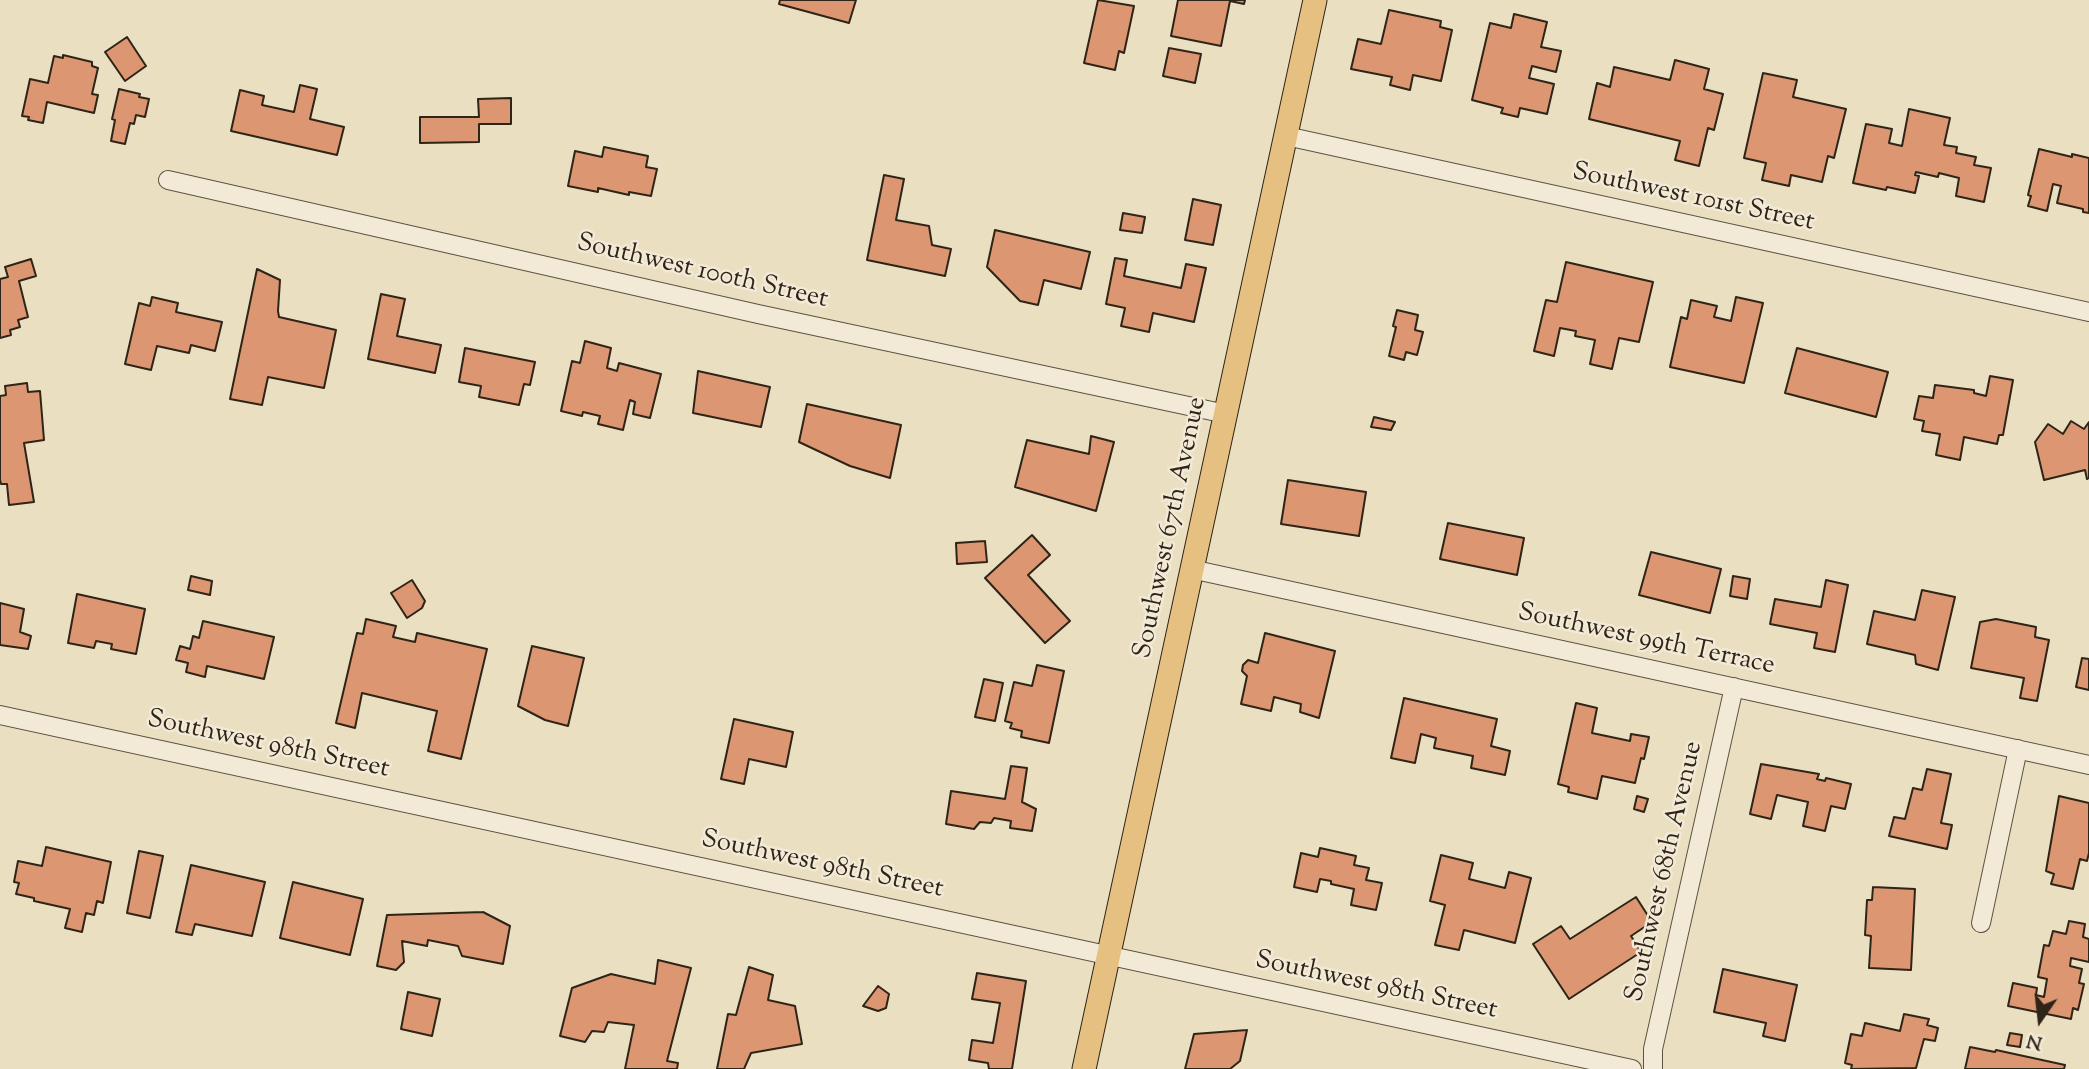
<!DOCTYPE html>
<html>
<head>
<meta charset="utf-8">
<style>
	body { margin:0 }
	#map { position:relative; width:2089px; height:1069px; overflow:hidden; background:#ebdfc1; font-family:"Sorts Mill Goudy",serif }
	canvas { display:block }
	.north { position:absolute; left:2005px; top:985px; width:70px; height:70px; -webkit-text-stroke:5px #f2ead7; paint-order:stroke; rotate:194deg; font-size:19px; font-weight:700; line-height:28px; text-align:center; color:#2e2418 }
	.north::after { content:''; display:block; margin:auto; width:24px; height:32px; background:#2e2418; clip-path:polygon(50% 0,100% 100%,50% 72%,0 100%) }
</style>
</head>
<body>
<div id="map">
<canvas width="2089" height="1069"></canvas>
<div class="north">N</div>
</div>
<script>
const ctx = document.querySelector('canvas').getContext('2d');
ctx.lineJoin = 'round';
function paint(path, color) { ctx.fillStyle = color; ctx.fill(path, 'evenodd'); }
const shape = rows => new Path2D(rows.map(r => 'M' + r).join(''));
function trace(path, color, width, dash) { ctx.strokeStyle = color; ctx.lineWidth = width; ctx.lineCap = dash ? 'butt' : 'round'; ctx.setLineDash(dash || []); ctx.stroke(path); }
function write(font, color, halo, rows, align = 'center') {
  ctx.font = font + ' "Sorts Mill Goudy",serif'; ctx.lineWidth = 5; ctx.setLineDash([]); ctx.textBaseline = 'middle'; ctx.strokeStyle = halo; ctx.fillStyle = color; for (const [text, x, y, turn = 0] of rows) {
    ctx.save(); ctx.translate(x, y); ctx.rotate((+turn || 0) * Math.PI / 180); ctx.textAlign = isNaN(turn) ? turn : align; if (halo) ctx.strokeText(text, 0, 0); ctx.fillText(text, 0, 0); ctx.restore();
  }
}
const building = shape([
	[780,0,856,0,849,23,779,4,780,0],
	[1098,0,1134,6,1124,53,1119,51,1115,70,1084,63,1098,0],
	[1178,0,1245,0,1244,4,1230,1,1221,46,1171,36,1178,0],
	[1389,10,1441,21,1440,27,1452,30,1441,81,1413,75,1410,90,1390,85,1392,77,1351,69,1358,39,1381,44,1389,10],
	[1514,14,1547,22,1541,47,1561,51,1556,72,1532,66,1529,78,1554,84,1547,114,1520,108,1518,117,1501,113,1503,108,1472,100,1490,23,1511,28,1514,14],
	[127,37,146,66,125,81,105,52,127,37],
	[1169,48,1201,54,1195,83,1163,76,1169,48],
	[63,55,92,62,92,66,98,68,92,94,98,95,94,113,47,102,43,123,28,120,29,117,22,116,30,79,48,83,54,56,63,58,63,55],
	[1675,60,1709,69,1704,89,1723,94,1714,130,1708,128,1699,166,1675,160,1680,141,1589,119,1597,83,1610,87,1614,67,1670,80,1675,60],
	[1763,73,1797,80,1793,97,1846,109,1834,158,1828,156,1822,182,1791,175,1789,186,1762,180,1766,163,1744,158,1763,73],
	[300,85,317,89,310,119,344,127,337,155,231,131,240,90,264,96,262,105,294,112,300,85],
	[119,89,140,94,139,97,149,99,145,117,136,115,134,124,130,123,125,144,111,141,115,120,112,119,119,89],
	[511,98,511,124,479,124,479,142,420,143,420,117,479,117,478,99,511,98],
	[1909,109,1950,118,1944,145,1957,147,1956,153,1976,157,1974,165,1991,168,1984,202,1956,196,1959,178,1939,173,1938,177,1916,172,1915,175,1919,176,1915,193,1887,187,1886,190,1853,183,1866,124,1892,129,1889,143,1902,146,1909,109],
	[604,147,648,156,646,167,657,169,651,196,629,192,629,195,598,188,598,192,568,186,575,151,602,157,604,147],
	[2039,149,2072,157,2072,154,2089,158,2089,213,2083,212,2083,209,2057,203,2061,186,2053,184,2047,211,2028,206,2031,196,2028,195,2039,149],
	[884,175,904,179,896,220,929,226,932,245,951,249,945,276,867,260,884,175],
	[1193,199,1221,205,1213,245,1185,240,1193,199],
	[1123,213,1145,217,1142,233,1120,230,1123,213],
	[995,230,1090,252,1081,289,1044,280,1038,305,1020,301,987,267,995,230],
	[1115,258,1127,260,1124,276,1181,288,1186,264,1206,268,1194,322,1153,313,1149,332,1121,326,1125,308,1106,304,1115,258],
	[31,259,36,276,19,281,28,317,18,320,20,327,10,330,11,335,0,338,0,279,8,277,5,267,31,259],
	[1566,262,1653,282,1639,342,1619,338,1612,369,1590,364,1595,340,1575,336,1576,331,1560,328,1554,356,1534,351,1546,300,1557,302,1566,262],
	[257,269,280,280,278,311,279,317,336,330,324,388,268,377,262,405,230,399,257,269],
	[381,294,405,299,397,336,441,345,435,373,368,359,381,294],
	[152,297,178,303,176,312,222,322,215,351,191,345,189,353,157,346,151,370,125,364,139,303,150,306,152,297],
	[1736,297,1763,303,1744,383,1670,367,1681,317,1687,319,1691,300,1717,306,1714,317,1731,321,1736,297],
	[1397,310,1418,315,1415,330,1423,332,1417,355,1406,352,1404,360,1389,356,1396,327,1393,326,1397,310],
	[585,341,611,348,607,368,617,371,619,363,661,374,650,418,633,414,635,402,630,400,623,430,598,424,600,416,583,412,582,416,561,411,572,361,580,363,585,341],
	[465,348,535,362,530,385,524,384,519,405,479,397,481,386,459,382,465,348],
	[1797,348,1888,372,1876,417,1785,393,1797,348],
	[698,371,770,387,761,427,693,413,698,371],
	[1990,376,2013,380,2003,435,1999,435,1997,444,1964,437,1960,460,1936,455,1940,434,1922,431,1924,421,1914,419,1919,396,1933,398,1935,385,1974,390,1974,393,1986,396,1990,376],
	[27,383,28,392,40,391,44,440,24,443,34,502,9,505,7,484,1,484,0,480,0,396,6,395,5,386,27,383],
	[807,404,901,425,890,478,850,466,799,442,807,404],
	[1374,417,1395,422,1391,430,1371,427,1374,417],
	[2071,421,2084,429,2089,422,2089,478,2087,479,2085,470,2044,480,2035,442,2048,424,2063,434,2071,421],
	[1091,436,1114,442,1096,511,1015,487,1027,440,1089,454,1091,436],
	[1288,480,1366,492,1359,536,1281,524,1288,480],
	[1448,523,1524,538,1517,575,1440,559,1448,523],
	[1032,535,1050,555,1028,575,1070,621,1045,643,985,578,1032,535],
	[985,541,987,562,957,564,956,543,985,541],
	[1651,552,1721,569,1710,613,1639,595,1651,552],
	[191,576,212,581,210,595,188,590,191,576],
	[1733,576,1750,579,1747,599,1730,596,1733,576],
	[412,580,425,601,422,608,407,618,391,593,412,580],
	[1826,580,1848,585,1835,652,1814,648,1817,633,1770,624,1775,599,1821,607,1826,580],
	[1922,590,1955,597,1938,670,1916,664,1915,655,1867,644,1874,611,1915,620,1922,590],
	[77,594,145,609,136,654,111,649,112,644,96,641,94,648,68,643,77,594],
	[0,603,24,609,20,632,31,636,28,649,0,645,0,603],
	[366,619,396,626,393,637,415,642,417,633,487,649,461,759,428,751,437,711,362,693,355,728,336,723,357,633,363,634,366,619],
	[1996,619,2036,627,2035,637,2049,640,2037,701,2020,698,2024,678,1971,668,1980,622,1996,619],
	[203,621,274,637,264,679,207,666,205,677,186,672,188,663,176,660,180,646,190,649,193,636,199,638,203,621],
	[1265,633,1335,651,1319,718,1300,712,1301,704,1274,697,1271,711,1241,704,1247,676,1242,671,1243,665,1248,660,1258,663,1265,633],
	[532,646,584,658,568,726,545,720,518,706,532,646],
	[2082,658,2089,659,2089,690,2076,687,2082,658],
	[1037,665,1064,671,1049,743,1021,737,1022,731,1010,728,1012,723,1005,721,1014,682,1032,686,1037,665],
	[984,679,1003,683,995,721,975,717,984,679],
	[1404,698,1497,719,1491,746,1510,751,1505,775,1471,768,1473,756,1434,748,1436,738,1421,734,1415,763,1391,758,1404,698],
	[1576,703,1597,708,1592,733,1630,741,1631,734,1649,737,1644,759,1641,758,1635,783,1602,776,1597,799,1568,792,1569,787,1558,784,1576,703],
	[734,719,793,732,786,767,749,759,744,784,721,779,734,719],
	[1761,764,1819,774,1817,779,1825,781,1826,778,1851,784,1845,809,1831,806,1825,831,1803,826,1808,802,1777,795,1771,819,1750,814,1761,764],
	[1011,766,1027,768,1022,802,1036,809,1032,831,1010,828,1011,821,994,818,991,823,980,822,974,829,946,824,951,791,1005,799,1011,766],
	[1927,769,1951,774,1941,823,1952,825,1947,849,1889,836,1894,817,1905,819,1913,788,1922,790,1927,769],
	[1637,796,1648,799,1644,812,1634,809,1637,796],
	[2059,796,2089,803,2089,853,2087,861,2080,859,2073,889,2051,884,2054,874,2046,871,2059,796],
	[46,847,111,862,103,903,97,901,94,915,86,913,82,932,65,928,70,909,34,901,34,898,16,894,19,883,14,882,18,861,42,866,46,847],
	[1320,848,1356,856,1354,865,1369,868,1366,880,1382,883,1376,910,1351,905,1354,889,1331,884,1331,881,1320,879,1317,892,1294,887,1301,853,1318,857,1320,848],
	[139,851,163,856,150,918,127,913,139,851],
	[1441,855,1473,863,1469,879,1505,888,1509,872,1531,878,1515,943,1464,930,1459,950,1435,945,1445,905,1430,901,1441,855],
	[191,865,265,882,252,936,195,924,192,935,176,932,191,865],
	[293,882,363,899,350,955,280,938,293,882],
	[1873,887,1915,889,1911,970,1869,968,1871,936,1865,935,1867,900,1872,900,1873,887],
	[1636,897,1652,922,1631,936,1641,952,1569,999,1533,944,1561,926,1570,939,1636,897],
	[483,912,510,926,503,964,462,956,458,946,428,940,427,946,402,941,404,962,396,970,377,966,387,915,483,912],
	[2069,921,2085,924,2083,937,2089,939,2089,962,2071,958,2070,966,2082,969,2079,983,2084,984,2078,1010,2073,1008,2071,1019,2008,1006,2013,983,2037,988,2036,995,2044,997,2047,979,2038,977,2044,945,2049,946,2053,931,2066,934,2069,921],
	[658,960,691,968,667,1061,678,1063,677,1069,625,1069,634,1025,608,1022,604,1032,592,1031,585,1042,560,1036,572,988,611,974,655,984,658,960],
	[749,967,773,975,768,1000,795,1006,802,1044,751,1053,744,1069,717,1069,728,1014,736,1015,749,967],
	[1723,969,1797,985,1785,1041,1763,1036,1766,1023,1714,1012,1723,969],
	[977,973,1026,981,1012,1069,989,1069,988,1063,969,1060,972,1040,993,1043,1000,1003,972,999,977,973],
	[878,986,889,994,886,1008,878,1011,863,1006,878,986],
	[408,992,440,999,432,1036,401,1029,408,992],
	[1904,1014,1929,1019,1927,1025,1938,1028,1935,1041,1924,1039,1916,1068,1851,1069,1852,1065,1845,1063,1851,1034,1862,1036,1865,1023,1900,1031,1904,1014],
	[1247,1030,1240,1061,1230,1069,1185,1069,1194,1034,1247,1030],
	[2010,1033,2022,1035,2020,1047,2007,1045,2010,1033],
	[1970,1047,1995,1052,1996,1050,2065,1065,2064,1069,1965,1069,1970,1047]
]);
paint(building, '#dc9671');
trace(building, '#2e2418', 2);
const minor = shape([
	[1286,136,2089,312],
	[168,180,758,314,1226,414],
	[1191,569,2089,765],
	[0,715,1632,1069],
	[1981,923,2018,749],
	[1653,1069,1653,1049,1734,687]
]);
const major = shape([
	[1084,1069,1315,0]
]);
trace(minor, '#5d5342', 20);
trace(major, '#2e2418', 25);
trace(minor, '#f2ead7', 18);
trace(major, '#e6c080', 23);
write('26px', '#2e2418', '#f2ead7', [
	["Southwest 101st Street",1693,199,12],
	["Southwest 100th Street",702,273,13],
	["Southwest 67th Avenue",1172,528,-78],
	["Southwest 99th Terrace",1646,641,12],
	["Southwest 98th Street",268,746,12],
	["Southwest 98th Street",822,866,12],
	["Southwest 68th Avenue",1666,872,-77],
	["Southwest 98th Street",1376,987,12]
]);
</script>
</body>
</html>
